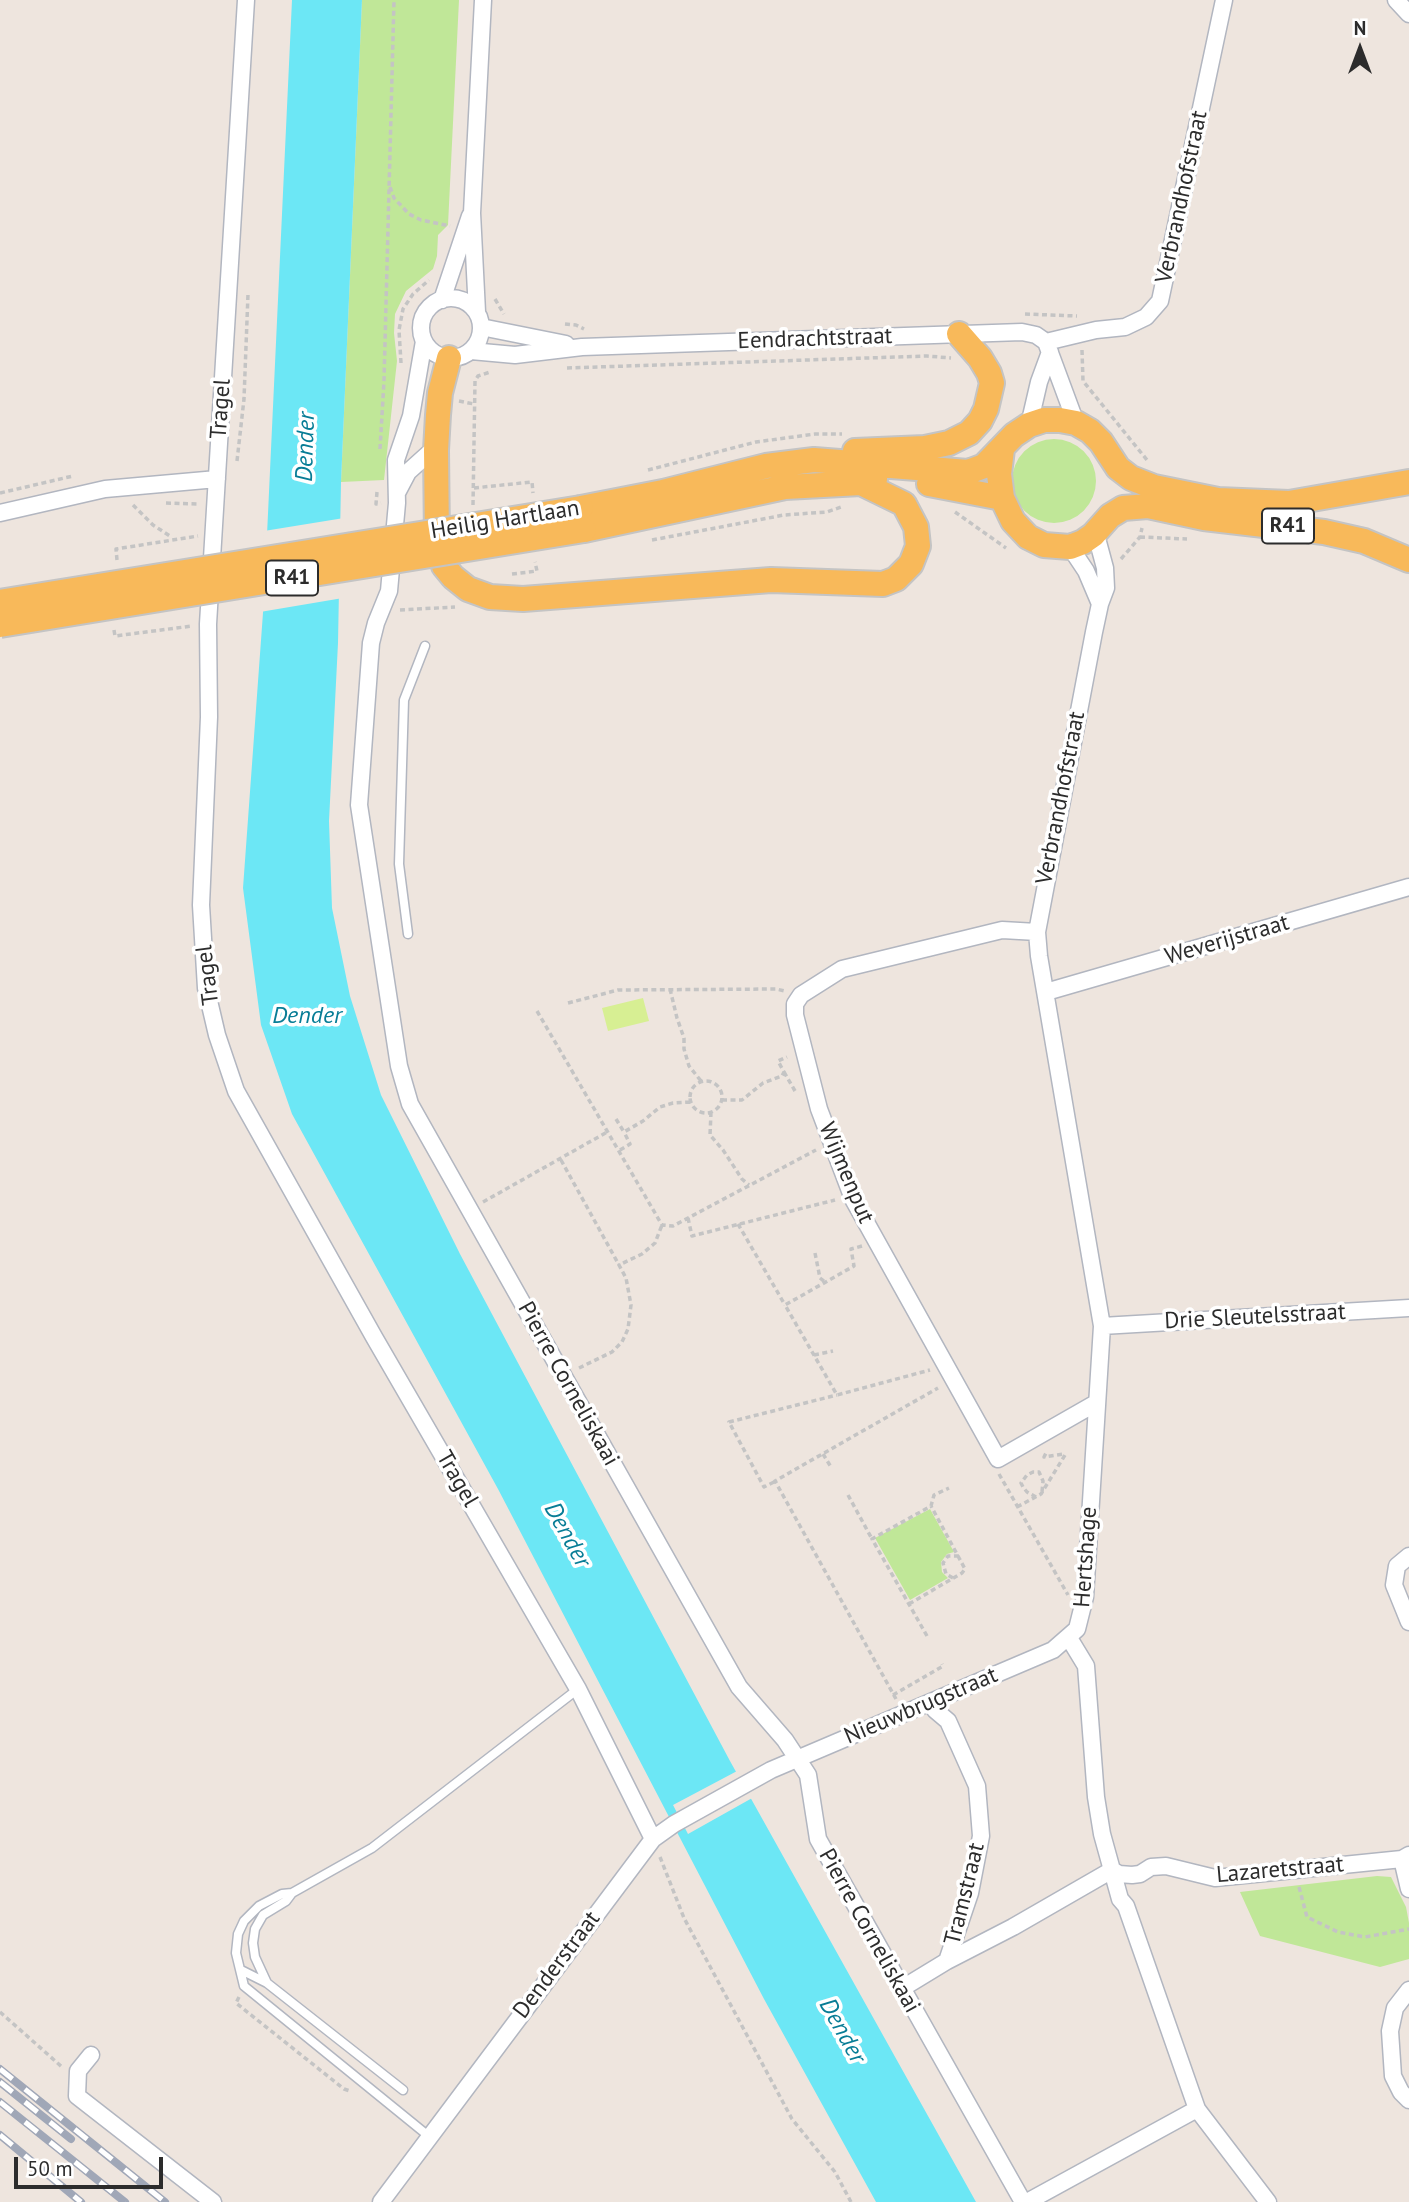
<!DOCTYPE html>
<html>
<head>
<meta charset="utf-8">
<style>
	body { margin:0 }
	#map { position:relative; width:1409px; height:2202px; overflow:hidden; background:#eee5de; font-family:"PT Sans",sans-serif }
	canvas { display:block }
	.north { position:absolute; left:1325px; top:14px; width:70px; height:70px; -webkit-text-stroke:5px #fff; paint-order:stroke; rotate:0deg; font-size:19px; font-weight:700; line-height:28px; text-align:center; color:#2c2c2c }
	.north::after { content:''; display:block; margin:auto; width:24px; height:32px; background:#2c2c2c; clip-path:polygon(50% 0,100% 100%,50% 72%,0 100%) }
	.scale { position:absolute; left:14px; top:2157px; width:149px; height:32px; box-sizing:border-box; border:4px solid #2c2c2c; border-top:0; padding-left:9px; font-size:21px; line-height:24px; white-space:nowrap; color:#2c2c2c; -webkit-text-stroke:5px #fff; paint-order:stroke }
</style>
</head>
<body>
<div id="map">
<canvas width="1409" height="2202"></canvas>
<div class="north">N</div>
<div class="scale">50 m</div>
</div>
<script>
const ctx = document.querySelector('canvas').getContext('2d');
ctx.lineJoin = 'round';
function paint(path, color) { ctx.fillStyle = color; ctx.fill(path, 'evenodd'); }
const shape = rows => new Path2D(rows.map(r => 'M' + r).join(''));
function trace(path, color, width, dash) { ctx.strokeStyle = color; ctx.lineWidth = width; ctx.lineCap = dash ? 'butt' : 'round'; ctx.setLineDash(dash || []); ctx.stroke(path); }
function write(font, color, halo, rows, align = 'center') {
  ctx.font = font + ' "PT Sans",sans-serif'; ctx.lineWidth = 7; ctx.setLineDash([]); ctx.textBaseline = 'middle'; ctx.strokeStyle = halo; ctx.fillStyle = color; for (const [text, x, y, turn = 0] of rows) {
    ctx.save(); ctx.translate(x, y); ctx.rotate((+turn || 0) * Math.PI / 180); ctx.textAlign = isNaN(turn) ? turn : align; if (halo) ctx.strokeText(text, 0, 0); ctx.fillText(text, 0, 0); ctx.restore();
  }
}
paint(shape([
	[362,0,459,0,448,225,438,235,437,256,433,269,406,291,395,314,394,333,397,361,384,480,341,482],
	'1012 481a42 42 0 1 1 84 0a42 42 0 1 1-84 0Z',
	[930,1509,954,1552,947,1554,941,1562,942,1572,948,1578,910,1600,875,1538],
	[1377,1876,1391,1877,1406,1907,1409,1923,1409,1959,1380,1967,1260,1936,1240,1892]
]), '#c0e798');
paint(shape([
	[643,998,649,1021,608,1031,602,1008]
]), '#d7ef93');
paint(shape([
	[292,0,362,0,341,482,338,643,329,821,332,908,350,996,381,1095,460,1254,730,1761,976,2202,876,2202,764,1999,498,1489,292,1114,261,1025,243,888,264,599]
]), '#6ce7f5');
paint(shape([
	[344,518,343,598,260,612,264,531],
	[739,1770,754,1797,688,1834,673,1805]
]), '#eee5de');
const service = shape([
	[408,934,399,864,404,700,425,646],
	[241,1970,267,1983,403,2090],
	[267,1983,255,1957,253,1943,255,1929,263,1915,286,1901,292,1893],
	[431,2138,244,1986,236,1953,238,1934,244,1921,259,1906,282,1894,292,1893,372,1848,578,1689]
]);
const minor = shape([
	[246,0,208,624,209,717,201,905,206,988,217,1035,236,1091,374,1337,578,1689,653,1839],
	[1396,0,1409,14],
	'421 328a30 30 0 1 1 60 0a30 30 0 1 1-60 0Z',
	[442,300,470,216],
	[477,312,472,213,483,0],
	[481,327,566,344],
	[424,341,411,416,396,460,397,503,389,591,376,623,371,643,359,805,399,1066,410,1104,739,1687,785,1740,808,1775,818,1839,1023,2202],
	[1046,342,1096,330,1125,327,1146,317,1160,301,1224,0],
	[1046,342,1076,423],
	[471,351,515,355,582,347,1022,332,1036,335,1046,342],
	[1029,425,1039,382,1050,352],
	[398,491,408,472,428,454,436,450],
	[0,513,105,489,217,479],
	[1070,547,1086,571,1100,604],
	[1037,932,1002,930,842,969,801,995,795,1004,795,1015,819,1109,853,1199,998,1459,1096,1403],
	[1046,992,1409,887],
	[1102,1326,1409,1308],
	[1409,1556,1397,1566,1394,1585,1409,1622],
	[1069,1638,1086,1666,1096,1797,1102,1834,1120,1899,1126,1906,1197,2109,1268,2202],
	[1402,1859,1409,1889],
	[1112,1870,1119,1874,1132,1875,1140,1874,1151,1867,1166,1866,1215,1878,1402,1859,1409,1855],
	[947,1961,1013,1927,1112,1870],
	[901,1989,947,1961,970,1893,981,1836,977,1786,948,1721,935,1710,932,1702],
	[1409,1990,1395,2008,1390,2031,1393,2076,1401,2092,1409,2100],
	[91,2055,78,2071,77,2096,213,2202],
	[381,2202,653,1839,674,1824,771,1770,1053,1650,1077,1629,1085,1597,1102,1326,1039,956,1037,932,1094,632,1100,604,1106,588,1105,568,1098,542,1093,535],
	[1027,2202,1197,2109]
]);
const primary = shape([
	[449,358,440,393,438,415,436,450,437,541,444,566,453,577,468,589,490,597,523,599,771,580,883,584,896,579,911,564,918,546,916,527,904,504,861,483],
	[1002,449,999,474,1002,498,1013,521,1028,537,1044,545,1070,547,1083,542,1093,535,1110,516,1123,508,1148,506,1204,518,1324,532,1364,541,1409,560],
	[855,451,925,448,949,443,969,433,980,421,986,409,992,383,989,373,980,358,959,334],
	[929,484,1002,498],
	[581,508,663,492,766,466,814,460,968,472,984,466,1014,435,1029,425,1044,420,1060,420,1076,423,1090,431,1101,442,1118,468,1131,478,1154,487,1218,500,1289,503,1409,482],
	[584,530,785,487,861,483,869,479,875,479]
]);
trace(service, '#b2b6c0', 11);
trace(minor, '#b2b6c0', 19);
trace(primary, '#c4c4c4', 28);
trace(shape([
	[390,187,394,198,409,214,421,220,450,226],
	[495,299,504,314],
	[1025,314,1077,316],
	[565,324,576,325,584,329],
	[1082,350,1083,381,1147,460],
	[401,363,399,330,403,309,413,294,429,280],
	[567,368,927,356,951,358],
	[459,401,474,404],
	[380,449,384,381,394,0],
	[237,461,244,399,248,294],
	[648,470,756,442,815,434,842,434],
	[474,488,532,482,533,493],
	[377,492,376,504,381,503],
	[0,493,73,476],
	[166,503,200,504],
	[133,505,153,525,170,536],
	[473,505,475,381,478,376,490,372],
	[955,512,1006,548],
	[1140,537,1187,539],
	[652,540,784,515,827,512,841,507],
	[1121,559,1140,537,1142,528],
	[117,560,116,549,198,536],
	[512,574,537,571,535,562],
	[400,610,455,607],
	[114,630,115,636,192,626],
	[670,989,677,1018,684,1038,684,1049,689,1066,701,1081],
	[568,1003,618,990,776,989,785,991],
	[537,1011,662,1225,673,1226,816,1150],
	[784,1072,795,1091],
	'690 1097a16 16 0 1 1 32 0a16 16 0 1 1-32 0Z',
	[722,1100,742,1100,763,1083,782,1076,784,1072,778,1061,787,1057],
	[711,1112,710,1135,723,1150,742,1179,749,1185],
	[616,1119,624,1132,643,1121,660,1107,673,1103,690,1102],
	[620,1150,630,1144,624,1132],
	[561,1160,619,1265],
	[483,1202,609,1131],
	[688,1218,692,1236,835,1200],
	[738,1224,785,1305],
	[862,1246,851,1249,854,1266,785,1305,837,1395,930,1370],
	[815,1253,820,1278,826,1283],
	[814,1355,833,1351],
	[579,1368,612,1352,622,1342,628,1329,631,1305,626,1278,619,1265,642,1254,655,1243,662,1225],
	[823,1454,831,1467],
	[999,1474,1068,1595],
	[774,1482,764,1487,729,1422,837,1395],
	[848,1495,872,1539],
	[1036,1497,1027,1492,1023,1487,1021,1483,1027,1475,1033,1472,1039,1472,1043,1481,1042,1492],
	[1017,1507,1041,1494,1065,1455,1064,1454,1044,1457,1046,1453],
	[953,1578,946,1574,943,1563,948,1556,959,1556],
	[909,1604,962,1573,965,1569,931,1506],
	[927,1636,872,1539,931,1506,934,1495,949,1488],
	[893,1695,943,1666,942,1664],
	[896,1699,775,1481,938,1388],
	[660,1857,684,1918,792,2119,835,2172,851,2202],
	[1299,1887,1307,1917,1338,1932,1365,1937,1409,1929],
	[239,1997,236,2003,344,2089,350,2091],
	[0,2012,62,2067]
]), '#c4c4c4', 3.5, [5, 3.5]);
trace(service, '#fff', 8);
trace(minor, '#fff', 16);
trace(primary, '#f8b95a', 24);
const rail = shape([
	[0,2069,165,2202],
	[0,2082,71,2139],
	[0,2102,125,2202],
	[0,2135,81,2202]
]);
trace(rail, '#a0a7b7', 8);
trace(rail, '#fff', 5, [16]);
const primaryBridge = shape([
	[0,602,581,508],
	[0,625,584,530]
]);
trace(primaryBridge, '#c4c4c4', 28, []);
trace(primaryBridge, '#f8b95a', 24);
for (const [x, y, w] of [
	[1288,526,52],
	[292,578,52]
]) { const box = new Path2D(); box.roundRect(x - w / 2, y - 17.5, w, 35, 5); ctx.fillStyle = '#fff'; ctx.fill(box); trace(box, '#2c2c2c', 2); }
write('bold 21px', '#2c2c2c', null, [
	["R41",1288,526],
	["R41",292,578]
]);
write('23px', '#2c2c2c', '#fff', [
	["Verbrandhofstraat",1182,197,-78],
	["Eendrachtstraat",815,339,-2],
	["Tragel",221,409,-86],
	["Heilig Hartlaan",505,520,-9],
	["Verbrandhofstraat",1061,798,-79],
	["Weverijstraat",1227,940,-16],
	["Tragel",208,975,-97],
	["Wijmenput",846,1173,67],
	["Drie Sleutelsstraat",1255,1317,-3],
	["Pierre Corneliskaai",568,1384,61],
	["Tragel",457,1479,60],
	["Hertshage",1086,1557,-86],
	["Nieuwbrugstraat",921,1706,-23],
	["Lazaretstraat",1280,1870,-5],
	["Tramstraat",965,1894,-76],
	["Pierre Corneliskaai",869,1931,61],
	["Denderstraat",557,1965,-53]
]);
write('italic 24px', '#087d96', '#fff', [
	["Dender",306,447,-88],
	["Dender",307,1016],
	["Dender",567,1535,61],
	["Dender",842,2031,61]
]);
</script>
</body>
</html>
